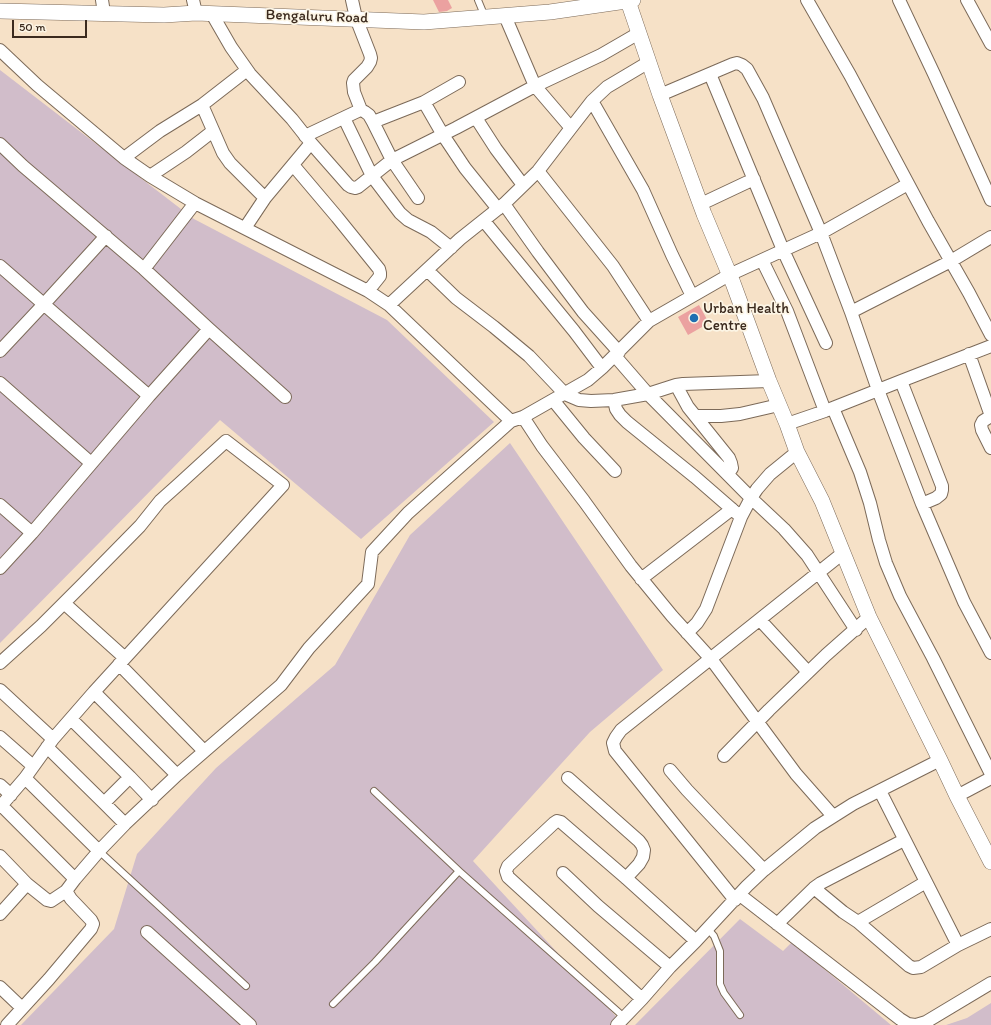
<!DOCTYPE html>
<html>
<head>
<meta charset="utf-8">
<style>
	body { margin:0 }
	#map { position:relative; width:991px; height:1025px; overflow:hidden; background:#f6e1c7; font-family:Itim,sans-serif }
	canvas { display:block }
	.scale { position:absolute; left:12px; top:20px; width:75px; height:18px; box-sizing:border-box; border:2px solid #3b2a1e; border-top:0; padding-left:5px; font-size:12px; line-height:14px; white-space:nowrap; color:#3b2a1e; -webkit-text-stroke:3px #fcf5e5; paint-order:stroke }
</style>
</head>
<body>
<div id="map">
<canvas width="991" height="1025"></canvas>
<div class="scale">50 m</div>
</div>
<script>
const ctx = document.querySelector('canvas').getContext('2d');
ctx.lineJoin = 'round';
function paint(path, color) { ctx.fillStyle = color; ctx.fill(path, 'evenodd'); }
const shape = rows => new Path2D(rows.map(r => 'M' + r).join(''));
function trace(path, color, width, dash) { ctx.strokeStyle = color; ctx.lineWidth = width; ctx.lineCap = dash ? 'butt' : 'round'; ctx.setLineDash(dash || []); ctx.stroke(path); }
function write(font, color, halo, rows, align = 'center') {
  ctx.font = font + ' Itim,sans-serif'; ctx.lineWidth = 3.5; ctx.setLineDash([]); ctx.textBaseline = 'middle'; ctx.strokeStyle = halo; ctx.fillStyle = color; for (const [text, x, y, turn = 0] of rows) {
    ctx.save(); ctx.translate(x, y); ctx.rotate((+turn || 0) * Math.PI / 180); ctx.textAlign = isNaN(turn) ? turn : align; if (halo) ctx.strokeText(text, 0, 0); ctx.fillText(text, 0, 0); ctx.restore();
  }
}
paint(shape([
	[0,70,194,219,387,320,494,422,361,539,220,420,104,538,0,643],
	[510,443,663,670,590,732,473,861,624,1025,21,1025,114,929,137,854,216,768,335,665,410,535],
	[740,919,783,951,792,942,891,1025,635,1025],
	[991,1003,991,1025,946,1025,967,1018]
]), '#d1bdca');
paint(shape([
	[433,0,448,0,452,8,447,11,439,12],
	[699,305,709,323,688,335,678,317]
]), '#eba1a0');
const service = shape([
	[478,0,485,17],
	[374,791,459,871,624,1017],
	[99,851,246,986],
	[707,928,714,936,720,951,720,984,724,993,740,1015],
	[333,1004,375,962,459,871]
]);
const minor = shape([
	[102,0,104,13],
	[193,0,196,13],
	[352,0,356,18,370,54,371,58,370,62,367,67,354,80,353,83,354,92,361,110],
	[807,0,850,75,928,221,969,293,991,335],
	[899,0,934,74,991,200],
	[967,0,991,44],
	[212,14,231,47,250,74,292,119,311,143,348,185,351,187,355,188,358,187,392,160,456,128,535,86,601,55,639,33],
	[505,16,535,86,571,128],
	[0,50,37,85,124,158,150,176,195,203,368,291,389,305,511,421,523,417,588,380,602,368,649,321,729,275,821,233,908,184],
	[710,74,783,250,826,343],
	[660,95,733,64,737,63,742,65,747,69,763,98,821,233,851,312,878,390,922,504,964,602,991,653],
	[592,101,643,190,672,255,692,296],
	[424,102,443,135,465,168,498,209],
	[202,105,223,153,230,163,265,198],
	[344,118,372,176,400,213,408,220,431,232,451,248],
	[476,118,496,149,523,185],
	[373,122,424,102,459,82],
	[305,136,358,111,361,110,365,112,369,115,373,122,392,160,418,198],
	[0,144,23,166,144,269,209,329,285,397],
	[124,158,160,131,202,105,247,70],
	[293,165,337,217,379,269,380,273,380,276,368,291],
	[538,171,613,266,649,321],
	[150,176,186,152,213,131],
	[504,204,538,252,583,312,619,352],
	[701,204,754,179],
	[484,221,574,331,602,368],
	[245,228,265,198,311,143],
	[762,260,787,311,825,411],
	[0,266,149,396],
	[144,269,195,203],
	[427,270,456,298,494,327,529,356,565,394,579,400,591,401,614,400,648,394,676,385,683,384,769,381],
	[389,305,460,239,504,204,538,171,571,128,592,101,607,87,649,62],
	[851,312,951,261,991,237],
	[0,351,44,304,106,236],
	[969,354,991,416],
	[615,356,648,394,751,498,784,529,807,555,856,630],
	[901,381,942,486,942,490,941,494,936,498,922,504],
	[0,383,91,463],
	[676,385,688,407,729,458,731,463,732,468,728,474],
	[553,400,584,438,615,471],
	[614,400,616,409,620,415,627,422,695,477,741,517],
	[833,408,860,472,870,503,879,540,886,563,900,596,933,658,991,774],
	[696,416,721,416,740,414,779,405],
	[991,416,983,421,981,425,982,430,991,448],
	[523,417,542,446,584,501,631,566,672,616,711,659,796,774,833,816],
	[787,424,825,411,901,381,991,346],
	[0,505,32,533],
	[0,568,32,533,149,396,209,329],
	[641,579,732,509],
	[64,603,125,658],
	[760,620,808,672],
	[687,633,697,623,706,609,741,517,751,498,757,489,770,474,797,452],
	[0,663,41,626,84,583,140,526,160,501,179,484,226,441,283,485,94,692,53,739,25,778,0,807],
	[119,664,204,751],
	[0,690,53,739],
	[94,692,177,775],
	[71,719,130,777,152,800],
	[0,737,33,766],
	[47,747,104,803,125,824],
	[724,756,769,710,826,655,869,617],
	[670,770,687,790,725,830,764,870],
	[25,778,99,851],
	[568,778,639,841,642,845,644,850,643,857,639,864,626,878],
	[0,785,11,795],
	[880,791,958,945],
	[957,796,991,778],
	[104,803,130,777],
	[1,805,75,879],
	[0,856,27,884,47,900,51,901,66,891],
	[563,873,598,906,670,967],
	[814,888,843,912,858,922,909,966,913,968,921,967,958,945,991,929],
	[740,895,900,1019,908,1024,915,1025],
	[735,900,615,751,613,743,616,737,621,730,843,553],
	[0,914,27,884],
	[858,922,926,882],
	[777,924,814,888,821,883,904,840],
	[147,932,250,1025],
	[0,987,22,1008],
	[642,999,508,877,506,871,508,866,554,823,557,821,561,822,626,878,696,941],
	[7,1025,49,979,91,929,93,924,91,920,71,899,66,891,75,879,99,851,125,824,177,775,281,685,309,648,368,584,372,552,408,513,511,421],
	[617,1025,642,999,670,967,696,941,747,886,764,870,815,828,853,804,940,760],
	[916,1025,926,1022,991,983]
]);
const tertiary = shape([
	[628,1,660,95,704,214,733,283,769,381,787,424,797,452,822,501,869,617,940,760,957,796,991,862],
	[0,11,164,15,196,13,424,22,550,12,633,0]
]);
trace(service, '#7c6a59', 8);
trace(minor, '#7c6a59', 14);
trace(tertiary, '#7c6a59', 16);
trace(service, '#fff', 6);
trace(minor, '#fff', 12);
trace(tertiary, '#fff', 15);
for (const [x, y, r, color] of [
	[694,318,5,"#1f6fb2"]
]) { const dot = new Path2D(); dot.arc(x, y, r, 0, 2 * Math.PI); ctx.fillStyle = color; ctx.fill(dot); trace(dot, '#fcf5e5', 1.5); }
write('15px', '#3b2a1e', '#fcf5e5', [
	["Bengaluru Road",317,17,2]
]);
write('15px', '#3b2a1e', '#fcf5e5', [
	["Urban Health",703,309],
	["Centre",703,326]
], 'left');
</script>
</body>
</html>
